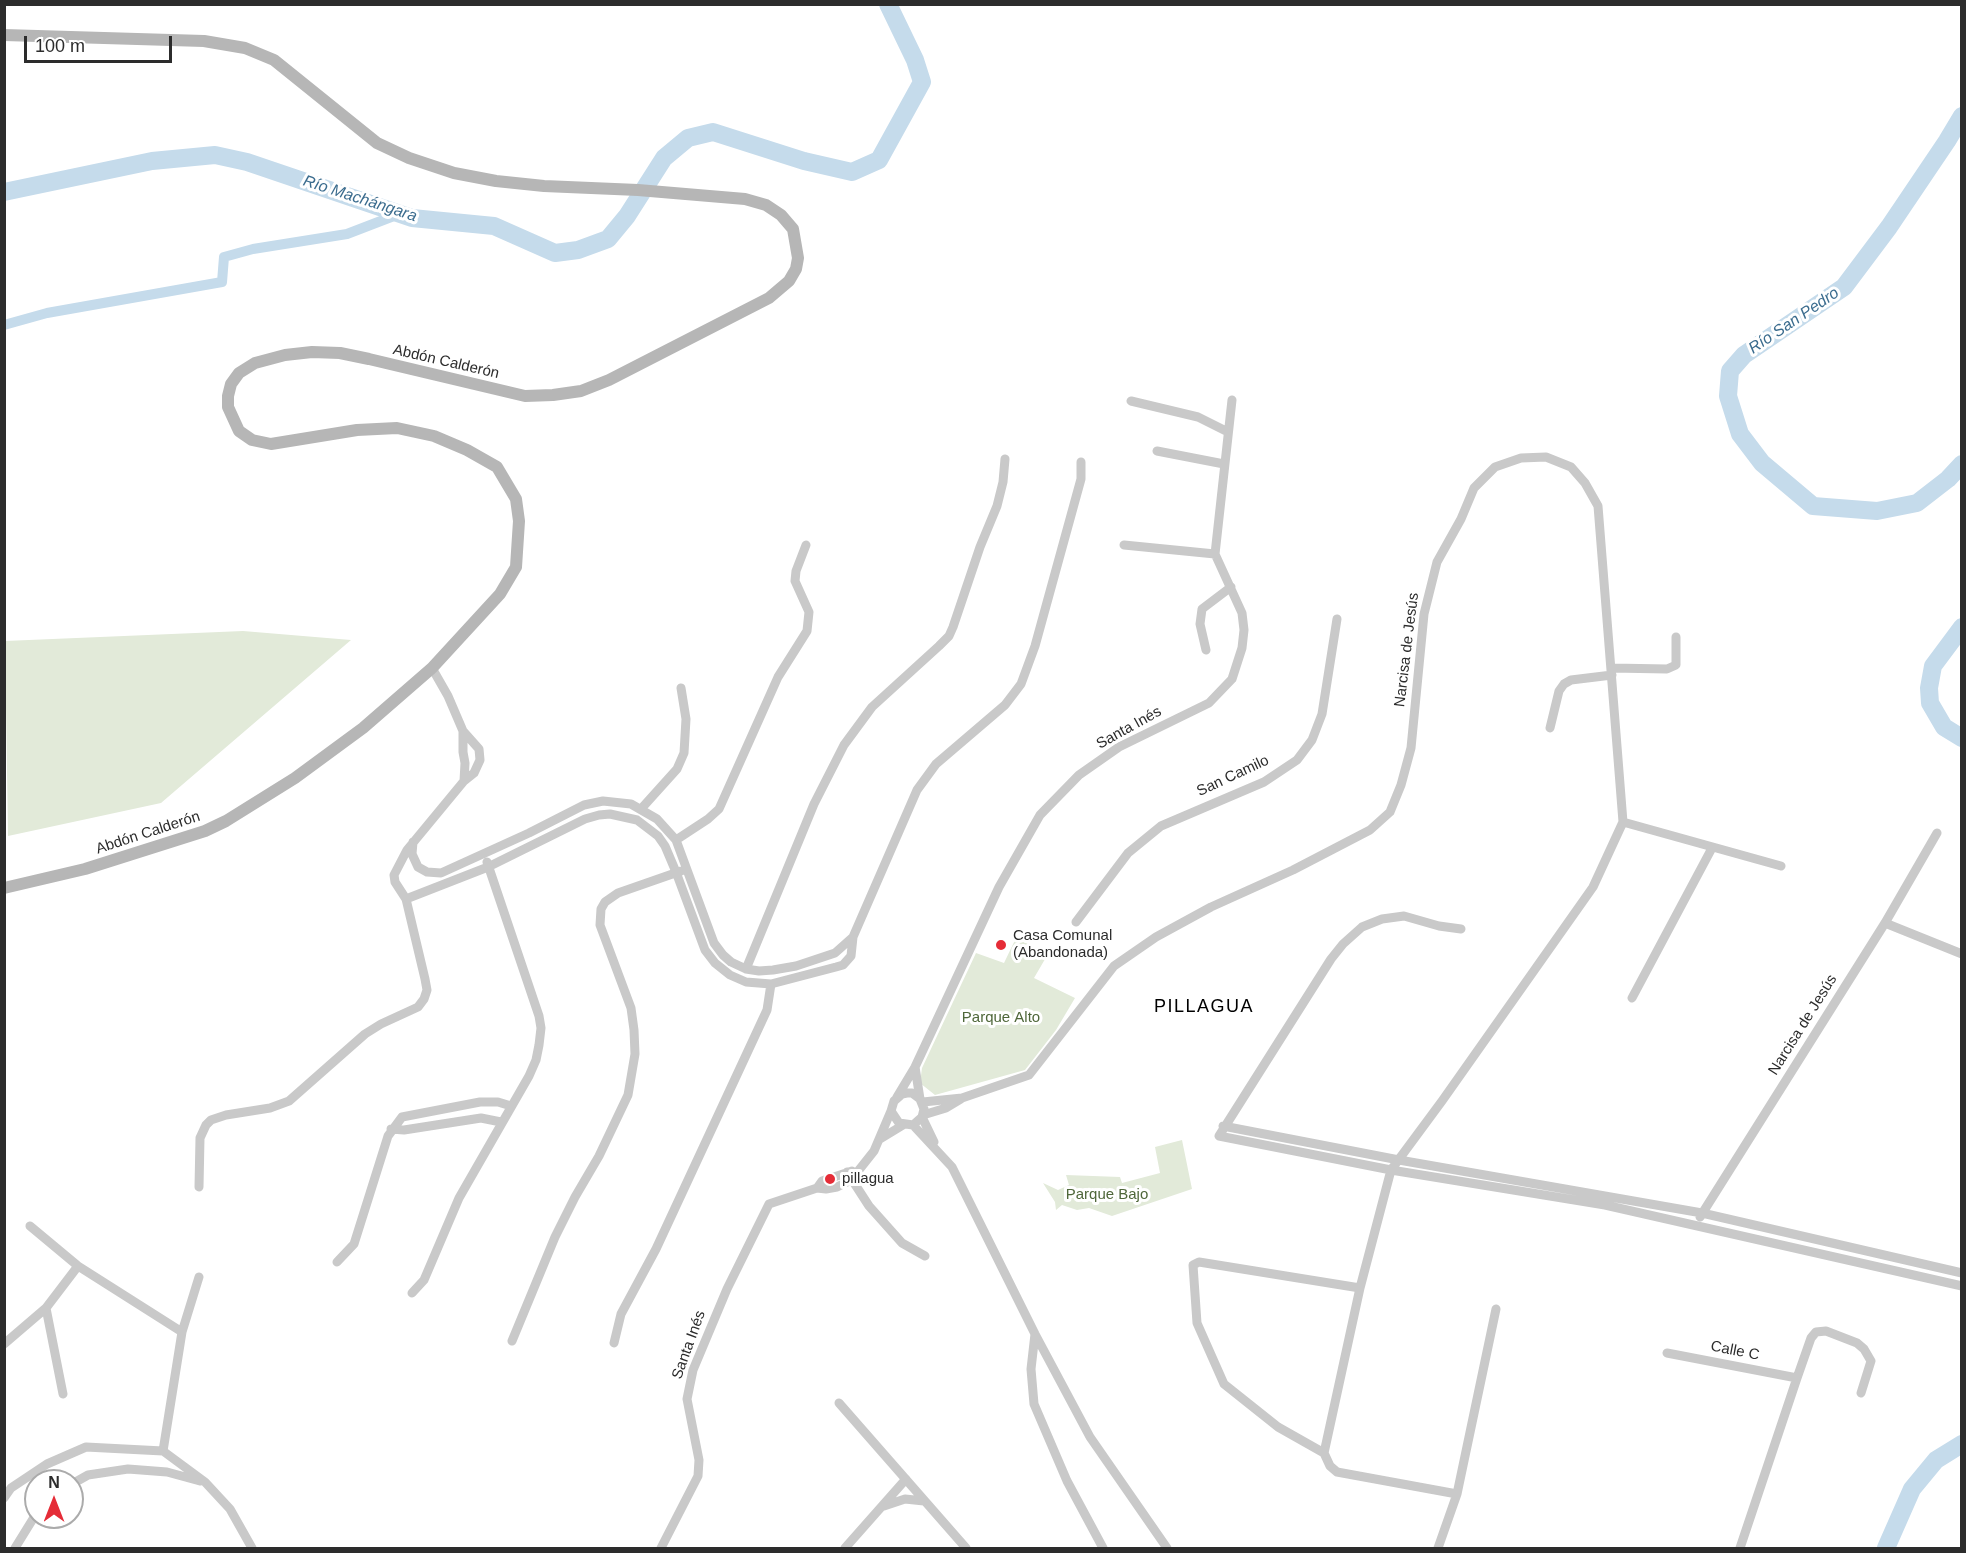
<!DOCTYPE html>
<html>
<head>
<meta charset="utf-8">
<style>
	body { margin:0 }
	#map { position:relative; width:1966px; height:1553px; overflow:hidden; background:#fff; font-family:Helvetica,sans-serif }
	canvas { display:block }
	.frame { position:absolute; inset:0; border:6px solid #2c2c2c; pointer-events:none }
	.north { position:absolute; left:24px; top:1469px; width:60px; height:60px; box-sizing:border-box; background:#fff; border:2px solid #ababab; border-radius:50%; rotate:0deg; font-size:16px; font-weight:700; line-height:24px; text-align:center; color:#2c2c2c }
	.north::after { content:''; display:block; margin:auto; width:21px; height:27px; background:#e52c37; clip-path:polygon(50% 0,100% 100%,50% 72%,0 100%) }
	.scale { position:absolute; left:24px; top:36px; width:148px; height:27px; box-sizing:border-box; border:3px solid #2c2c2c; border-top:0; padding-left:8px; font-size:18px; line-height:21px; white-space:nowrap; color:#2c2c2c; -webkit-text-stroke:4px #fff; paint-order:stroke }
</style>
</head>
<body>
<div id="map">
<canvas width="1966" height="1553"></canvas>
<div class="frame"></div>
<div class="north">N</div>
<div class="scale">100 m</div>
</div>
<script>
const ctx = document.querySelector('canvas').getContext('2d');
ctx.lineJoin = 'round';
function paint(path, color) { ctx.fillStyle = color; ctx.fill(path, 'evenodd'); }
const shape = rows => new Path2D(rows.map(r => 'M' + r).join(''));
function trace(path, color, width, dash) { ctx.strokeStyle = color; ctx.lineWidth = width; ctx.lineCap = dash ? 'butt' : 'round'; ctx.setLineDash(dash || []); ctx.stroke(path); }
function write(font, color, halo, rows, align = 'center') {
  ctx.font = font + ' Helvetica,sans-serif'; ctx.lineWidth = 6; ctx.setLineDash([]); ctx.textBaseline = 'middle'; ctx.strokeStyle = halo; ctx.fillStyle = color; for (const [text, x, y, turn = 0] of rows) {
    ctx.save(); ctx.translate(x, y); ctx.rotate((+turn || 0) * Math.PI / 180); ctx.textAlign = isNaN(turn) ? turn : align; if (halo) ctx.strokeText(text, 0, 0); ctx.fillText(text, 0, 0); ctx.restore();
  }
}
paint(shape([
	[243,631,351,640,161,803,8,836,5,641],
	[1016,938,1048,954,1034,978,1075,998,1056,1030,1025,1070,935,1095,920,1083,922,1068,976,953,1004,963],
	[1182,1140,1192,1189,1112,1216,1089,1208,1077,1210,1062,1205,1056,1210,1055,1202,1043,1183,1058,1190,1069,1185,1066,1175,1120,1177,1122,1183,1160,1173,1155,1147]
]), '#e2ead9');
trace(shape([
	[4,325,47,313,222,282,224,257,253,249,347,234,399,214]
]), '#c5dbeb', 10);
trace(shape([
	[1962,116,1947,141,1889,227,1844,287,1744,355,1730,371,1728,396,1740,434,1762,463,1813,506,1877,511,1917,503,1948,479,1962,464],
	[4,192,152,161,215,155,247,162,412,218,494,226,555,253,578,250,608,239,627,216,664,158,688,138,713,132,804,161,852,172,879,160,922,82,915,60,888,4],
	[1962,627,1933,666,1929,688,1930,703,1944,727,1962,738],
	[1886,1548,1912,1489,1936,1460,1962,1444]
]), '#c5dbeb', 18);
trace(shape([
	[1131,401,1198,417,1228,432],
	[1157,451,1224,464],
	[1124,545,1215,554],
	[1206,650,1200,624,1202,609,1231,587],
	[1612,668,1667,669,1676,665,1676,637],
	[1550,728,1559,691,1564,684,1571,680,1612,675],
	[463,731,463,752,465,763,464,781],
	[641,809,677,769,684,753,686,719,681,688],
	[1623,822,1781,866],
	[676,840,708,819,719,809,778,677,807,631,809,612,795,581,796,571,806,545],
	[413,842,412,854,418,867,427,872,441,873,529,833,584,805,603,801,631,804,657,819,676,840,714,943,723,955,731,962,746,969,759,971,773,970,796,966,835,953,853,937,917,790,936,764,1005,705,1021,684,1035,646,1081,479,1081,462],
	[406,899,488,867,585,819,599,815,610,814,637,820,658,836,665,846,676,872,705,950,715,963,730,975,746,982,771,984,836,967,843,965,851,956,853,937],
	[1076,922,1128,853,1161,826,1264,782,1297,760,1312,740,1322,714,1337,619],
	[1885,923,1962,954],
	[1461,929,1439,926,1404,916,1382,919,1362,927,1343,944,1331,959,1219,1136,1391,1170,1605,1205,1962,1286],
	[746,969,814,804,844,745,872,707,939,646,949,636,953,627,980,547,997,506,1003,482,1005,459],
	[1632,998,1712,848],
	[915,1067,920,1099],
	[897,1097,915,1067,999,887,1040,815,1079,775,1119,747,1209,703,1232,679,1242,648,1244,630,1242,613,1215,554,1232,400],
	[923,1102,962,1098,1029,1075,1114,966,1156,937,1211,907,1293,870,1370,830,1390,812,1401,785,1411,748,1424,614,1437,562,1461,519,1474,488,1495,467,1521,458,1546,457,1571,467,1585,483,1598,506,1623,822,1593,887,1442,1101,1391,1170,1360,1288,1324,1453,1330,1466,1337,1472,1457,1494,1496,1309],
	[923,1115,946,1108,961,1099],
	[922,1117,913,1125,899,1123,891,1111,894,1101,902,1094,907,1093,912,1093,920,1099,924,1109,922,1117,934,1142],
	[913,1125,952,1167,1035,1334,1090,1437,1167,1548],
	[1223,1126,1399,1160,1702,1213,1962,1273],
	[391,1129,404,1130,481,1118,501,1122],
	[880,1139,903,1125],
	[847,1172,869,1206,902,1243,925,1256],
	[199,1187,200,1138,206,1125,211,1120,226,1115,270,1108,289,1101,365,1034,381,1024,418,1007,424,999,427,990,425,979,406,899,395,882,394,875,407,850,464,781,474,773,480,760,479,749,463,731,448,696,432,668],
	[817,1188,822,1181,852,1171],
	[1700,1217,1885,923,1937,833],
	[30,1226,78,1266,182,1332],
	[337,1262,354,1244,388,1136,402,1117,480,1102,498,1102,511,1106],
	[412,1293,424,1280,459,1198,529,1076,536,1060,539,1045,541,1028,539,1016,487,862],
	[46,1308,63,1394],
	[1035,1334,1031,1369,1034,1404,1067,1481,1103,1548],
	[512,1341,555,1237,575,1197,599,1156,628,1095,635,1054,634,1030,631,1008,600,925,601,909,605,902,618,893,681,871],
	[614,1343,621,1314,656,1249,767,1010,771,984],
	[4,1344,46,1308,78,1266],
	[1667,1353,1797,1378],
	[839,1403,966,1548],
	[163,1451,182,1332,199,1277],
	[1324,1453,1278,1427,1224,1384,1197,1323,1193,1265,1199,1262,1360,1288],
	[72,1484,88,1475,128,1469,167,1472,200,1481],
	[4,1498,11,1488,47,1464,86,1447,163,1451,205,1482,230,1509,252,1548],
	[884,1506,905,1499,924,1501],
	[15,1548,36,1514],
	[661,1548,698,1476,699,1460,687,1399,693,1370,727,1289,769,1204,817,1188,826,1189,837,1187,851,1180,874,1151,891,1111],
	[845,1548,906,1479],
	[1438,1548,1457,1494],
	[1740,1548,1797,1378,1811,1338,1816,1332,1826,1331,1857,1343,1864,1349,1871,1361,1861,1393]
]), '#c9c9c9', 9);
trace(shape([
	[4,35,204,41,245,48,274,60,377,143,409,158,454,173,496,181,544,186,638,190,745,199,766,205,781,215,793,229,798,258,796,269,789,281,769,298,609,380,581,391,553,395,525,396,369,359,340,353,312,352,285,355,255,363,239,373,231,384,228,396,228,407,239,431,252,440,271,444,357,430,397,428,434,436,467,450,497,467,516,499,519,521,516,567,500,594,432,668,363,728,295,778,226,821,205,831,85,869,4,888]
]), '#b6b6b6', 12);
for (const [x, y, r, color] of [
	[1001,945,6,"#e52c37"],
	[830,1179,6,"#e52c37"]
]) { const dot = new Path2D(); dot.arc(x, y, r, 0, 2 * Math.PI); ctx.fillStyle = color; ctx.fill(dot); trace(dot, '#fff', 2); }
write('15px', '#2c2c2c', '#fff', [
	["Abdón Calderón",446,362,13],
	["Narcisa de Jesús",1407,650,-83],
	["Santa Inés",1129,728,-29],
	["San Camilo",1233,776,-25],
	["Abdón Calderón",148,833,-18],
	["Narcisa de Jesús",1803,1025,-58],
	["Santa Inés",689,1345,-70],
	["Calle C",1735,1351,11]
]);
write('15px', '#2c2c2c', '#fff', [
	["Casa Comunal",1013,936],
	["(Abandonada)",1013,953],
	["pillagua",842,1179]
], 'left');
write('15px', '#4f673a', '#fff', [
	["Parque Alto",1001,1018],
	["Parque Bajo",1107,1195]
]);
write('italic 16px', '#3b6c8e', '#fff', [
	["Río Machángara",360,199,18],
	["Río San Pedro",1794,321,-34]
]);
ctx.letterSpacing = '1.5px';
write('18px', '#000', '#fff', [
	["PILLAGUA",1204,1007]
]);
ctx.letterSpacing = '0px';
</script>
</body>
</html>
